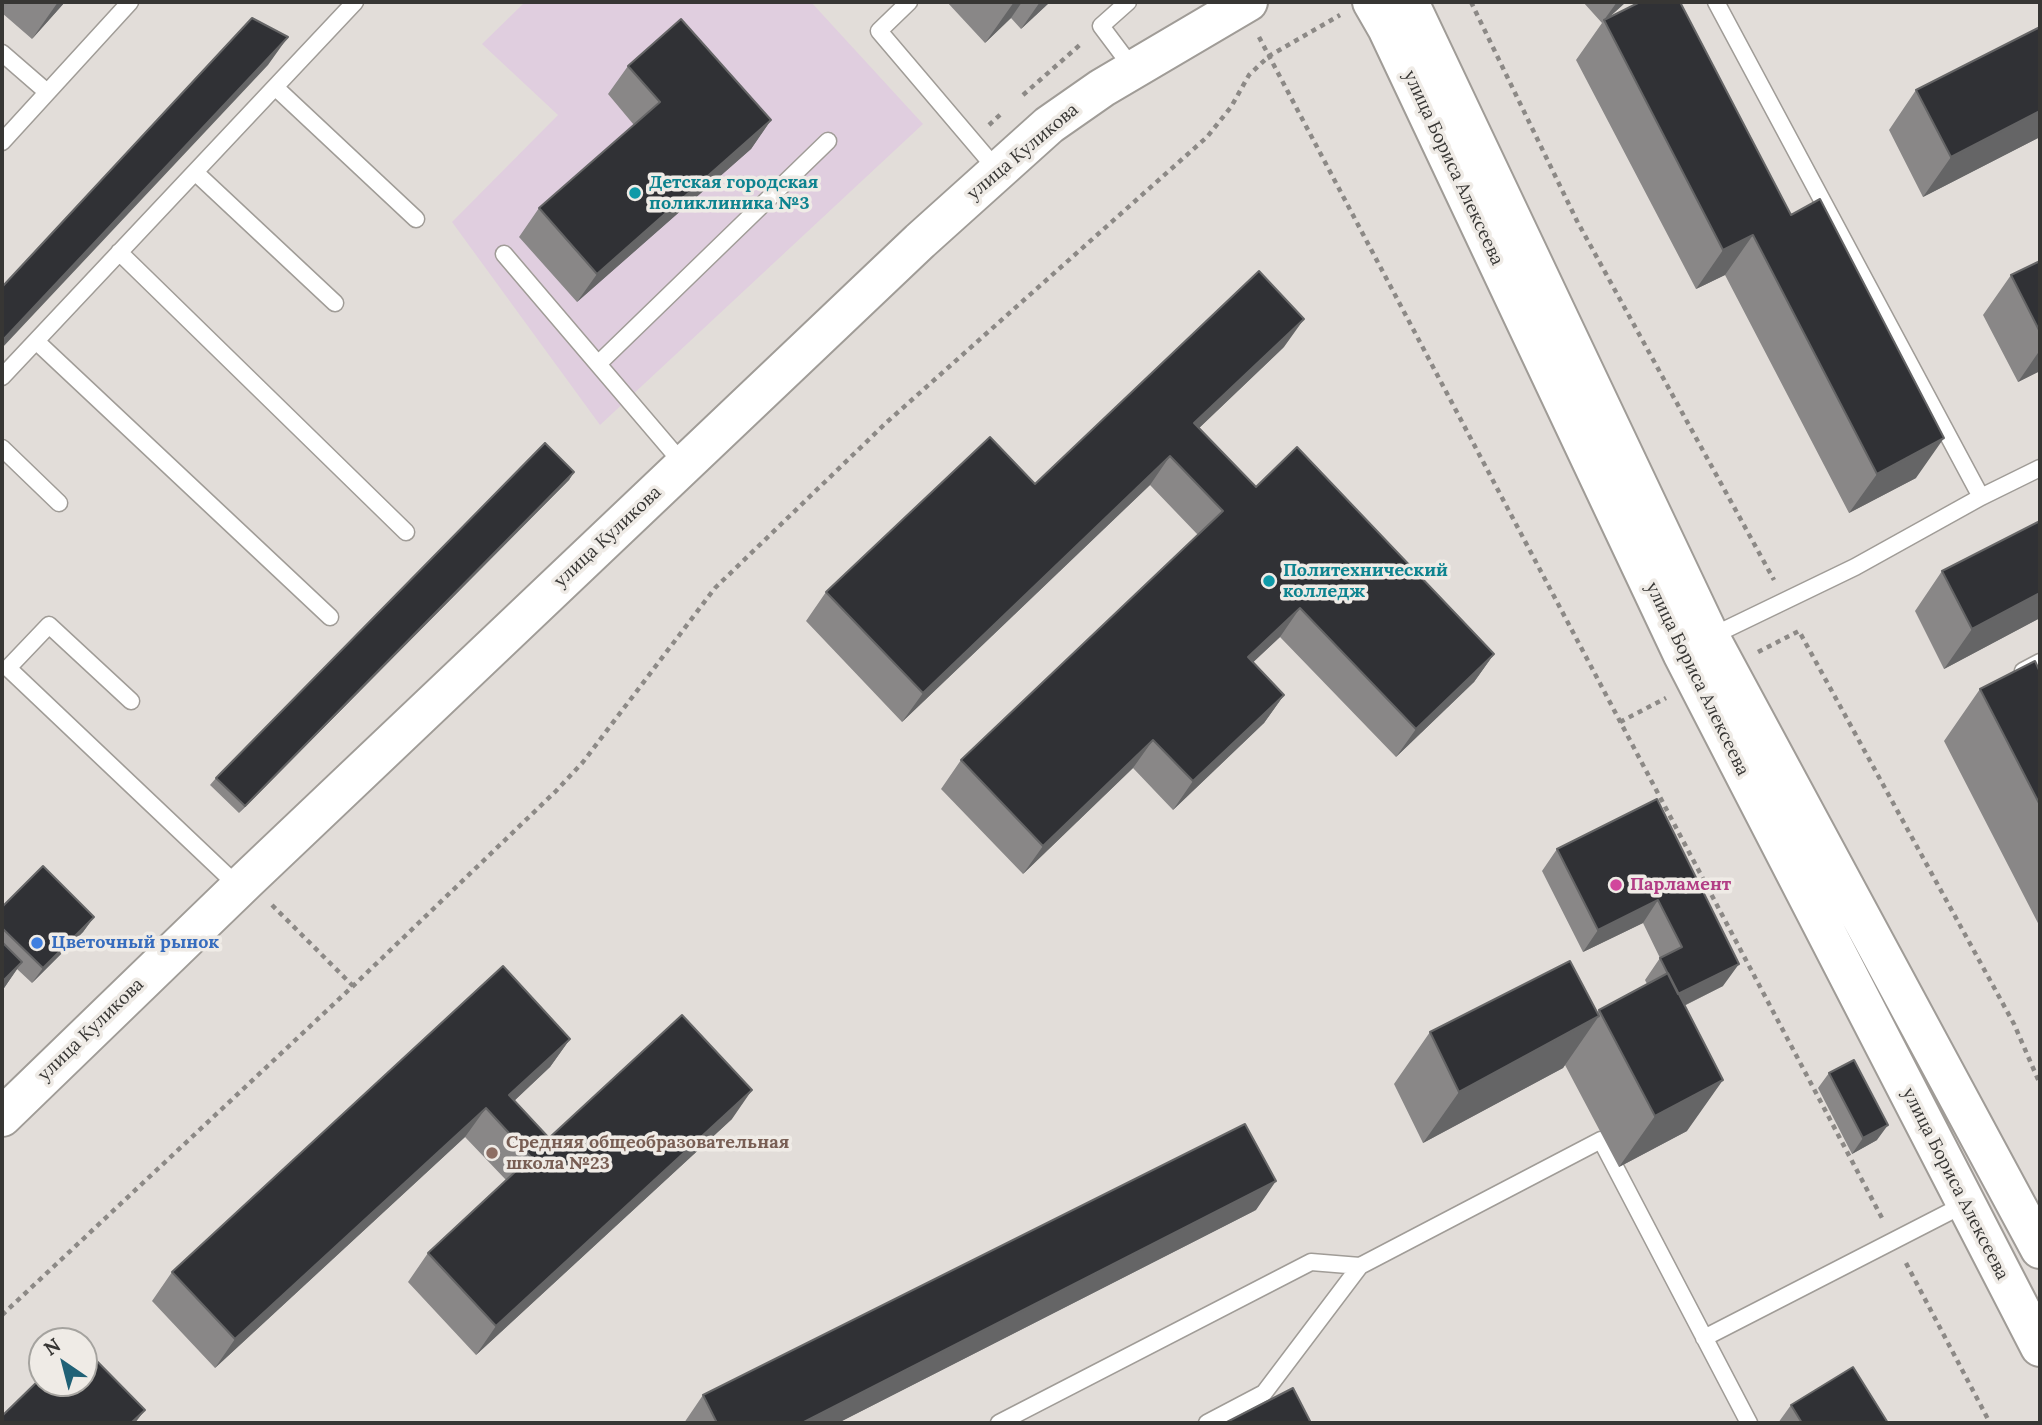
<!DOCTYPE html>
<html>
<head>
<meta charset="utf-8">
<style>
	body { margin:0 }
	#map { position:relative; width:2042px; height:1425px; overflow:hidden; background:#e2ddd9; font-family:Lora,serif }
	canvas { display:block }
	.frame { position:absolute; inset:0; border:4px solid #373634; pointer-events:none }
	.north { position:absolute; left:28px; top:1327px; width:70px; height:70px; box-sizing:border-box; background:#efebe6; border:2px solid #a5a39f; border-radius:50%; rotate:325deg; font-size:19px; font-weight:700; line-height:28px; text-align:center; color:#373634 }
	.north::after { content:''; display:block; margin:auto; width:24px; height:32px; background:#206176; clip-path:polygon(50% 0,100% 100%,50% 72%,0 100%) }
</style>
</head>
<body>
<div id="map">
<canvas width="2042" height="1425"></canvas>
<div class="frame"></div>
<div class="north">N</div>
</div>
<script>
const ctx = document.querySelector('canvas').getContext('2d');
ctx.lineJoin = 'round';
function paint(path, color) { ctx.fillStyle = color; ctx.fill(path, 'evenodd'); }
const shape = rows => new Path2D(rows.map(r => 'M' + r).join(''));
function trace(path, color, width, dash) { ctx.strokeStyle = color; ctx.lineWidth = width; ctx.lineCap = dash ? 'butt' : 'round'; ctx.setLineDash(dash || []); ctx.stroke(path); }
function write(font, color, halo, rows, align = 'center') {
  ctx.font = font + ' Lora,serif'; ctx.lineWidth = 7; ctx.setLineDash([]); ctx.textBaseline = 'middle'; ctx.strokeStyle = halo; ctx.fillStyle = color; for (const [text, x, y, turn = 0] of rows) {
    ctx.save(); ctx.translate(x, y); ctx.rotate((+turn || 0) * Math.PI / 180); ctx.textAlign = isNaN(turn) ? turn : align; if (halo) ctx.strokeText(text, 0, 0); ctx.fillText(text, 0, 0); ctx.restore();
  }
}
paint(shape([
	[525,2,811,2,923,124,600,425,452,222,558,115,482,44]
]), '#e0cedf');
const service = shape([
	[909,2,879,31,998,171],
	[1128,2,1101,26,1134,70],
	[1716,2,1981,497],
	[2,53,47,92],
	[275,87,416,219],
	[2,142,130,2],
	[195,172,335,303],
	[119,252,406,532],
	[504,254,684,465],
	[36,341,330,617],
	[598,364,828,141],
	[2,377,355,2],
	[2,448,59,503],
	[1710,637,1855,567,1981,497,2040,468],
	[2040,662,2023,671,2040,704],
	[131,701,49,625,8,668,239,887],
	[1704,1338,1965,1204],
	[999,1423,1311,1262,1360,1266],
	[1207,1423,1264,1393,1360,1266,1601,1140,1749,1423]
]);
const tertiary = shape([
	[1372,2,1387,28,1682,653,2040,1347],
	[1409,2,1710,637,2040,1249]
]);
const secondary = shape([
	[2,1117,247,880,920,241,1049,125,1102,88,1248,2]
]);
trace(service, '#a09c97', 19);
trace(tertiary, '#a09c97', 42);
trace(secondary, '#a09c97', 42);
trace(shape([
	[1471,2,1577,221,1774,580],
	[1259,37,1882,1218],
	[1023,95,1082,43],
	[989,125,1003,112],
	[1758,652,1799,631,2014,1024,2040,1084],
	[1620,722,1666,698],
	[272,905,353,986],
	[1906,1263,1990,1423],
	[2,1315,353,986,556,791,583,762,715,588,887,422,1207,137,1231,107,1249,75,1269,56,1340,15]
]), '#8c8986', 4.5, [5, 5]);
trace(service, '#fff', 16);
trace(tertiary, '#fff', 38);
trace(secondary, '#fff', 38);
paint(shape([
	[2,2,65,2,32,39,2,13],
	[947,2,1050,2,1021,29,1011,18,985,43],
	[1583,2,1626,2,1608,18,1916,478,1849,513,1725,275,1696,289,1576,60,1602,23],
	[2040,27,2040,137,1923,197,1889,130,1916,90],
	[628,66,771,120,751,149,577,302,519,237,539,208,634,125,608,94],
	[2040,261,2040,371,2018,382,1983,315,2011,275],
	[1284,347,1199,428,1256,487,1494,654,1474,682,1396,757,1280,637,1253,662,1284,695,1264,723,1173,810,1133,768,1023,874,941,789,961,760,1198,535,1150,485,902,722,806,621,826,592,1035,484],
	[574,472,569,480,239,813,210,785,216,778],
	[2040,521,2040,618,1944,669,1915,611,1942,571],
	[2040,672,2040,927,1944,741,1980,689],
	[1657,799,1723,986,1684,1006,1687,1131,1619,1167,1565,1065,1563,1068,1423,1143,1394,1084,1430,1032,1597,1013,1599,1010,1647,984,1645,980,1660,958,1643,923,1583,952,1542,871,1557,849],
	[2,907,94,917,83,932,32,983,17,969,2,991],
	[570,1039,550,1067,514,1101,549,1138,732,1119,476,1355,408,1282,428,1253,506,1180,465,1137,215,1368,152,1301,172,1272],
	[1829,1073,1877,1140,1852,1154,1818,1088],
	[1256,1210,838,1423,684,1423,703,1395],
	[1791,1405,1888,1423,1778,1423]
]), '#898787');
paint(shape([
	[58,2,65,2,32,39],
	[1014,2,1022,2,1011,18,985,43],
	[1040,2,1050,2,1021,29],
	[1617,2,1626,2,1605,21,1604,20],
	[288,37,268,65,2,348,2,341],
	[2040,111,2040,137,1923,197,1951,157],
	[771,120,751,149,577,302,597,274],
	[1753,235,1725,275,1696,289,1723,250],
	[1304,319,1284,347,1174,452,1194,423],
	[2040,350,2040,371,2018,382],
	[1944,438,1916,478,1849,513,1877,474],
	[1170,456,1150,485,902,722,923,693],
	[574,472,569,480,239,813,245,806],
	[2040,593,2040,618,1944,669,1972,629],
	[1300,608,1280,637,1228,686,1248,657],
	[1494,654,1474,682,1396,757,1416,729],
	[1284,695,1264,723,1173,810,1193,781],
	[1153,740,1133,768,1023,874,1043,846],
	[1658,900,1643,923,1583,952,1598,930],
	[94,917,83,932,32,983,43,968],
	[22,962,2,991,2,982],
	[1739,964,1723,986,1663,1016,1678,994],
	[1599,1016,1563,1068,1423,1143,1459,1092],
	[570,1039,550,1067,495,1119,509,1095],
	[1723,1080,1687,1131,1619,1167,1655,1116],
	[752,1090,732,1119,476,1355,496,1326],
	[486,1108,465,1137,215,1368,235,1339],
	[1888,1125,1877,1140,1852,1154,1863,1138],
	[1276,1181,1256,1210,838,1423,802,1423],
	[145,1410,135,1423,131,1423]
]), '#656566');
const building = shape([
	[1640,2,1680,2,1791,215,1820,199,1944,438,1877,474,1753,235,1723,250,1604,20,1640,2],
	[252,18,288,37,2,341,2,287,252,18],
	[681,19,771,120,597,274,539,208,660,102,628,66,681,19],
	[2040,27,2040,111,1951,157,1916,90,2040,27],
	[2040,261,2040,332,2011,275,2040,261],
	[1259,271,1304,319,1194,423,1256,487,1297,447,1494,654,1416,729,1300,608,1248,657,1284,695,1193,781,1153,740,1043,846,961,760,1223,511,1170,456,923,693,826,592,990,437,1035,484,1259,271],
	[545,443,574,472,245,806,216,778,545,443],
	[2040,521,2040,593,1972,629,1942,571,2040,521],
	[2035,661,2040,672,2040,805,1980,689,2035,661],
	[1657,799,1739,964,1678,994,1660,958,1682,947,1658,900,1598,930,1557,849,1657,799],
	[43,866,94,917,43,968,2,928,2,907,43,866],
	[2,942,22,962,2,982,2,942],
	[1570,961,1599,1016,1459,1092,1430,1032,1570,961],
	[503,966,570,1039,509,1095,549,1138,682,1015,752,1090,496,1326,428,1253,531,1157,486,1108,235,1339,172,1272,503,966],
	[1668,973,1723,1080,1655,1116,1599,1010,1668,973],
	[1854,1060,1888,1125,1863,1138,1829,1073,1854,1060],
	[1245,1124,1276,1181,802,1423,717,1423,703,1395,1245,1124],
	[84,1348,145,1410,131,1423,2,1423,2,1416,42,1377,42,1383,84,1383,84,1348],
	[1853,1367,1888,1423,1802,1423,1791,1405,1853,1367],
	[1293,1388,1311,1423,1225,1423,1293,1388]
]);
paint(building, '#303135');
trace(building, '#656566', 2);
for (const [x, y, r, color] of [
	[635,193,7,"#0f9aa8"],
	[1269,581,7,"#0f9aa8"],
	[1616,885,7,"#d1479c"],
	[37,943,7,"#3f7fe0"],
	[492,1153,7,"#8d6e63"]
]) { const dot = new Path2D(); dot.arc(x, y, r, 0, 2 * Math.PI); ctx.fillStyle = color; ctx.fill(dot); trace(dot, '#efebe6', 2.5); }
write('18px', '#373634', '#efebe6', [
	["улица Куликова",1023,152,-40],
	["улица Бориса Алексеева",1453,168,65],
	["улица Куликова",608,537,-43],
	["улица Бориса Алексеева",1697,679,64],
	["улица Куликова",91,1030,-44],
	["улица Бориса Алексеева",1955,1184,63]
]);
write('bold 18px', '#0d838f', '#efebe6', [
	["Детская городская",649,183],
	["поликлиника №3",649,204],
	["Политехнический",1283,571],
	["колледж",1283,592]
], 'left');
write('bold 18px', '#b23c85', '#efebe6', [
	["Парламент",1630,885]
], 'left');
write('bold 18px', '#366cbe', '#efebe6', [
	["Цветочный рынок",51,943]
], 'left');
write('bold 18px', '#785e54', '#efebe6', [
	["Средняя общеобразовательная",506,1143],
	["школа №23",506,1164]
], 'left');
</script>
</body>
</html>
